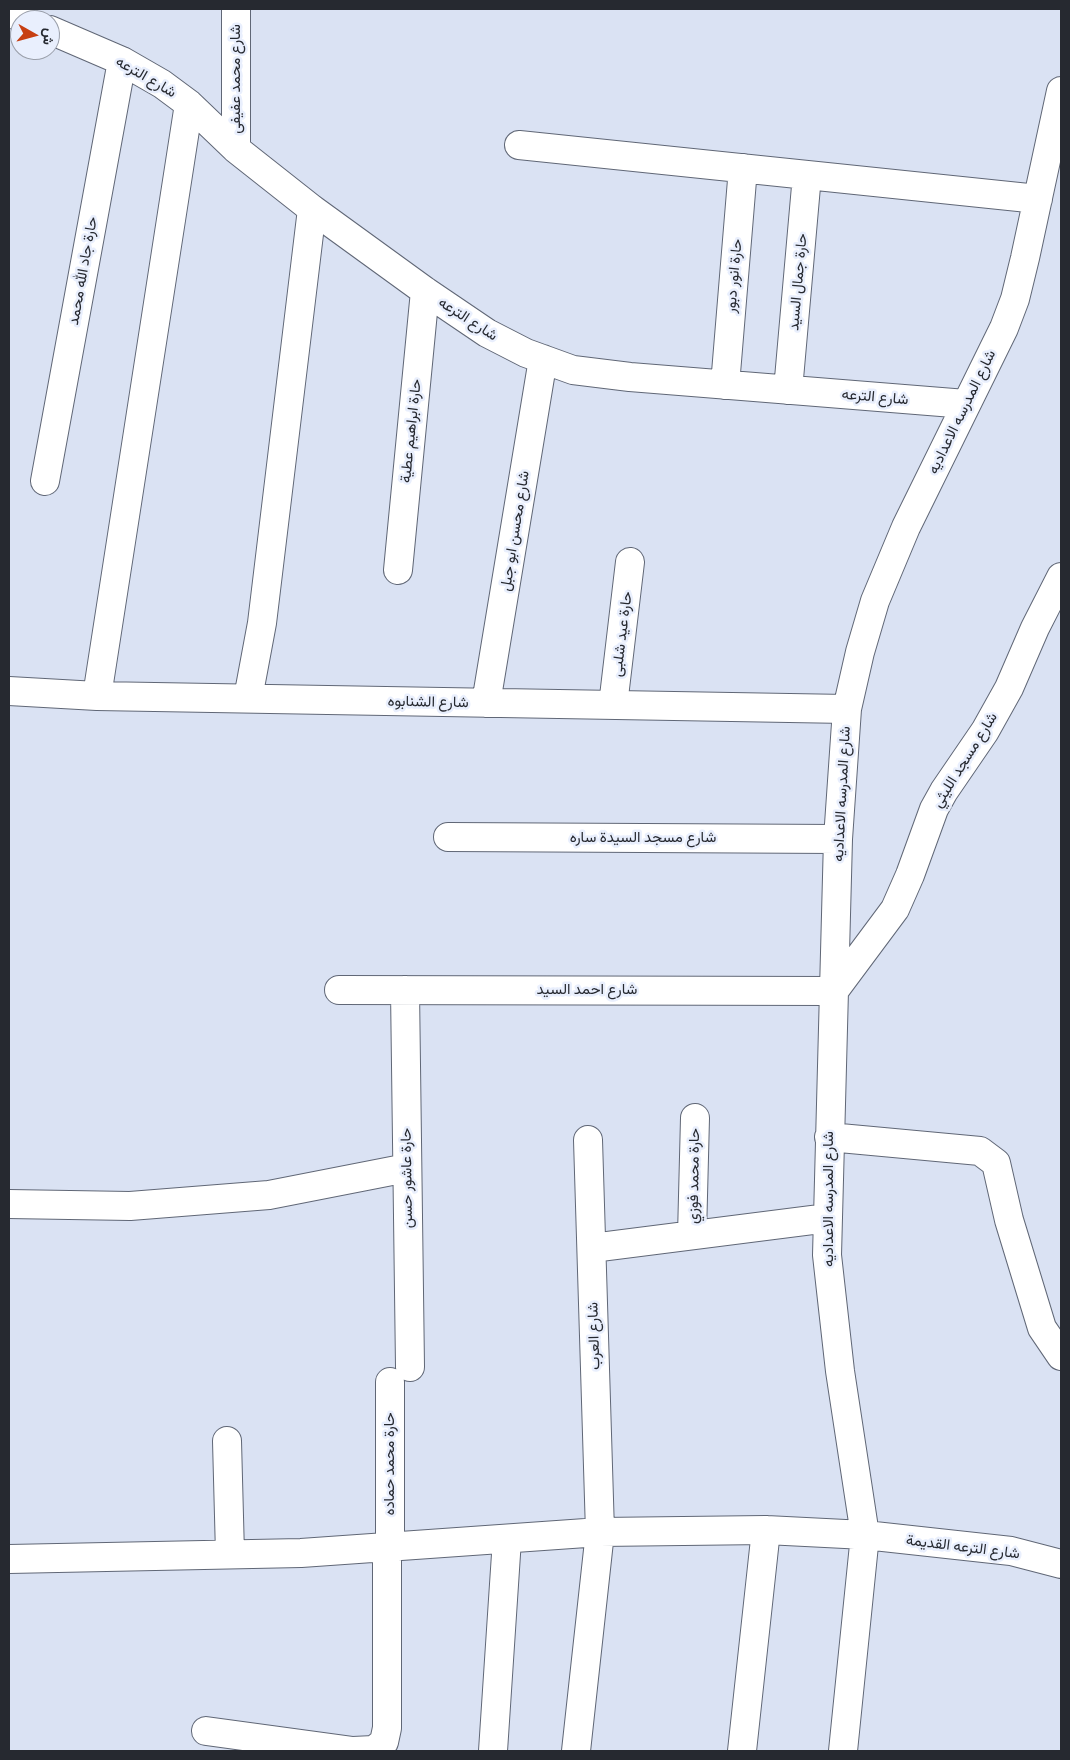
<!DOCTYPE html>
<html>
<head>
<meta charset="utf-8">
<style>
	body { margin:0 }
	#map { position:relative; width:1070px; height:1760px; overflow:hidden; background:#dae2f3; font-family:Cabin,Vazirmatn,sans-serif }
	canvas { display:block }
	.frame { position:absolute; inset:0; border:10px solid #262930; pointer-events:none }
	.north { position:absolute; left:10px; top:10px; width:50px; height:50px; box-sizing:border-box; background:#e9effd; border:1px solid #9ba0ab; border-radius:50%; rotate:97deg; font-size:14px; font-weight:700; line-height:20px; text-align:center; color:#262930 }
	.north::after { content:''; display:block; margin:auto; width:18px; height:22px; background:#c73f12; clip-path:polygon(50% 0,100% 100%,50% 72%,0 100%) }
</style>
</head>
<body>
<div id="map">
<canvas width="1070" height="1760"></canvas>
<div class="frame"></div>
<div class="north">ش</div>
</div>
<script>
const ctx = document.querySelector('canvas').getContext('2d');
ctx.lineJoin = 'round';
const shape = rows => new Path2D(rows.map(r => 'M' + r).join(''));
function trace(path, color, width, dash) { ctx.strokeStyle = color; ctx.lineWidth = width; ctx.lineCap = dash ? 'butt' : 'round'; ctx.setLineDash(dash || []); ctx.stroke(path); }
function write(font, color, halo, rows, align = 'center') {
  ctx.font = font + ' Cabin,Vazirmatn,sans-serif'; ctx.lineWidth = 5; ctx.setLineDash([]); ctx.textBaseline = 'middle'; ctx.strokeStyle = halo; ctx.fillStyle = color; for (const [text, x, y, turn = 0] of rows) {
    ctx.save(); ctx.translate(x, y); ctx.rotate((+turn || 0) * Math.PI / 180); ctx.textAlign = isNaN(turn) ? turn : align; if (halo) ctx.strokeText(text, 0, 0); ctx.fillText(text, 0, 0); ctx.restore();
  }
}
const minor = shape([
	[9,12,26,20],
	[50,30,122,61,162,84,189,104,236,149,312,209,425,291,487,333,526,353,573,370,630,377,966,404],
	[519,145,1038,199],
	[236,149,236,9],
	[725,385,743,168],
	[788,390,807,175],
	[45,481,122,61],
	[398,570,425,291],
	[9,691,97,696,847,709],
	[97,696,189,104],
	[248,698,262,623,312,209],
	[486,703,543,359],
	[613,705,630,562],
	[448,837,838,839],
	[339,990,834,991,895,909,910,875,934,809,944,791,985,731,1009,688,1035,628,1061,577],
	[405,990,410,1367],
	[829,1137,980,1151,996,1163,1009,1220,1042,1328,1061,1356],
	[9,1204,130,1206,269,1195,407,1168],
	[692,1235,695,1118],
	[592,1248,828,1218],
	[227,1441,230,1554],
	[390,1547,390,1382],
	[9,1559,301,1553,600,1532,766,1530,865,1535,1011,1551,1061,1564],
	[206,1731,353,1751,374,1750,384,1742,387,1728,387,1547],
	[493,1751,507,1539],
	[576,1751,600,1532,588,1140],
	[742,1751,766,1530],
	[843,1751,865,1535,840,1371,827,1255,838,839,847,709,860,652,875,601,906,527,1004,328,1015,299,1025,258,1061,91]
]);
trace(minor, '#606776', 30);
trace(minor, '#fff', 28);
write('15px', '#262930', '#e9effd', [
	["شارع الترعه",146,77,30],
	["شارع محمد عفيفى",236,79,-90],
	["حارة جاد الله محمد",83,271,-80],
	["حارة انور دبور",734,276,-85],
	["حارة جمال السيد",798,282,-85],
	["شارع الترعه",468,319,33],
	["شارع الترعه",875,397,5],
	["شارع المدرسه الاعداديه",962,412,-64],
	["حارة ابراهيم عطية",411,431,-84],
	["شارع محسن ابو جبل",515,531,-81],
	["حارة عيد شلبى",622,634,-83],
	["شارع الشنابوه",428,702,1],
	["شارع مسجد الليثي",965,760,-58],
	["شارع المدرسه الاعداديه",842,794,-87],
	["شارع مسجد السيدة ساره",643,838],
	["شارع احمد السيد",587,990],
	["حارة محمد فوزي",694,1176,-89],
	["حارة عاشور حسن",407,1178,-91],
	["شارع المدرسه الاعداديه",829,1199,-90],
	["شارع العرب",594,1336,-92],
	["حارة محمد حماده",390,1464,-90],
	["شارع الترعه القديمة",963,1547,7]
]);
</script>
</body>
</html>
